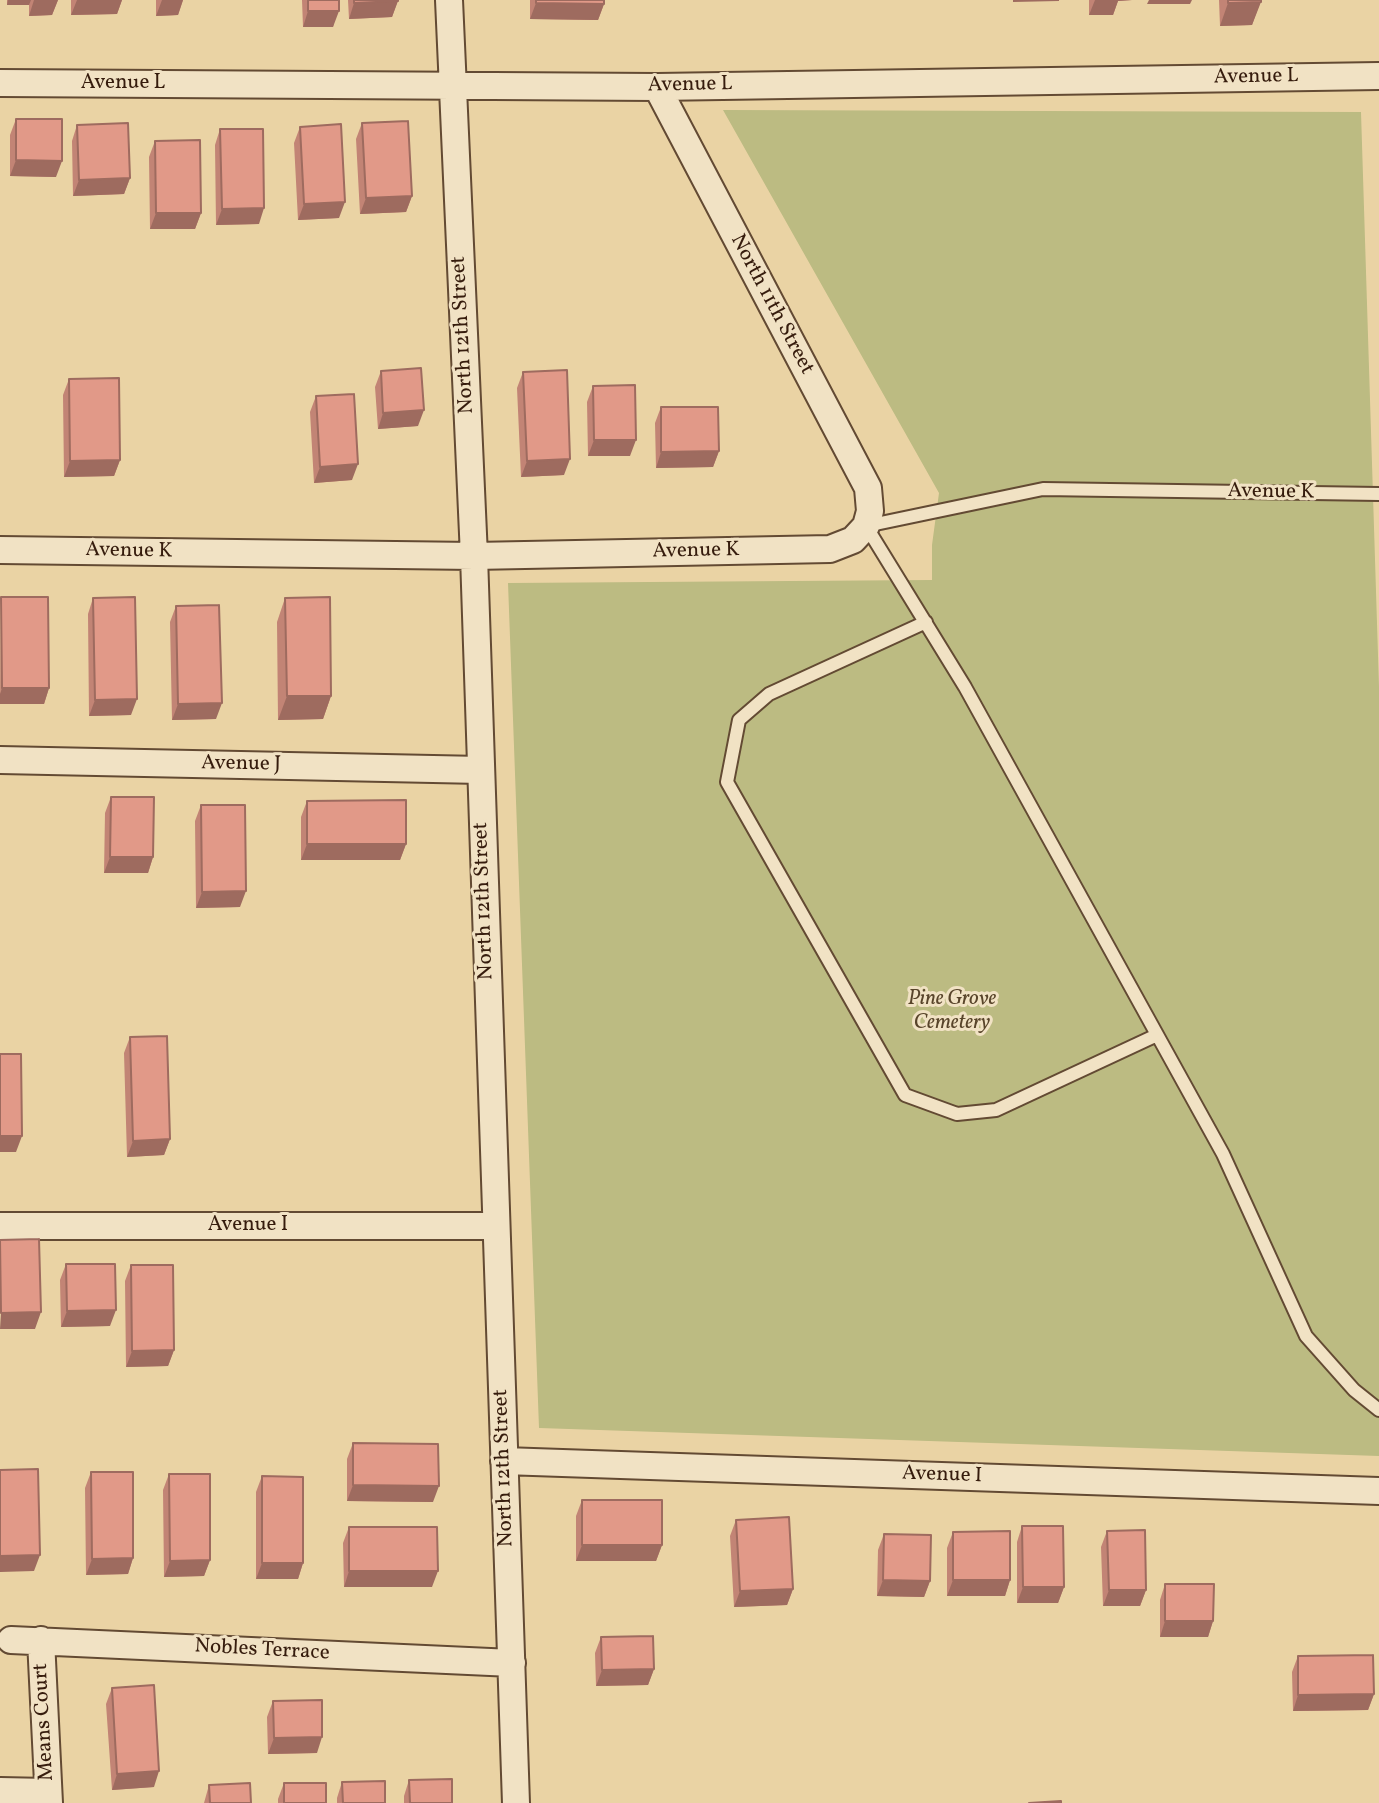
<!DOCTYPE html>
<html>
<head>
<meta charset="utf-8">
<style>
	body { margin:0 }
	canvas { display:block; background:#ead3a4 }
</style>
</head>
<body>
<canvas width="1379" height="1803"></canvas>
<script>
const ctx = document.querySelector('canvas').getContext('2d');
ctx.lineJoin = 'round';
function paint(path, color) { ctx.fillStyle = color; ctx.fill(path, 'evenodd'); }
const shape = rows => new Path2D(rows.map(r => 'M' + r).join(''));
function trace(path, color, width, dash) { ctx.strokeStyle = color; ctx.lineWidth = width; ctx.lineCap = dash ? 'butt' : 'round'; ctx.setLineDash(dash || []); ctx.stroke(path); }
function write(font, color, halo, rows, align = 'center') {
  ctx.font = font + ' Vollkorn,serif'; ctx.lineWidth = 6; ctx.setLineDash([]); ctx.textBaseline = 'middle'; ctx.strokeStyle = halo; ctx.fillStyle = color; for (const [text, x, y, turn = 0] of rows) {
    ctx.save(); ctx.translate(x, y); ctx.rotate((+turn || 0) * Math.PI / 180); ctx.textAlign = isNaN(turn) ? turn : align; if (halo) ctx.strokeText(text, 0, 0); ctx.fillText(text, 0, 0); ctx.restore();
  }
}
paint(shape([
	[723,110,1361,112,1379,687,1379,1456,539,1428,508,583,932,580,932,545,939,493]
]), '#bcbb82');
const lane = shape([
	[1379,494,1043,489,866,526,965,687,1223,1154,1306,1336,1354,1390,1379,1410],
	[926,622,769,694,739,720,727,782,905,1095,957,1114,996,1110,1157,1035]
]);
const street = shape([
	[449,0,474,556,516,1803],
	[0,83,657,87,1379,76],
	[0,550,474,556,830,549,853,540,866,526,870,511,868,488,657,87],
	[0,760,481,770],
	[0,1226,495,1226],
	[504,1461,1379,1491],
	[11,1640,512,1663],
	[41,1640,49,1803],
	[0,1791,48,1792]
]);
trace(lane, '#634a33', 16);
trace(street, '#634a33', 30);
trace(lane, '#f1e2c4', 12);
trace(street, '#f1e2c4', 26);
paint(shape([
	[7,0,58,0,52,15,29,16,29,5,7,5],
	[71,0,122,0,117,14,71,15],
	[156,0,183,0,178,15,156,16],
	[302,0,339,0,333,27,303,27],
	[348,0,398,0,392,17,349,19],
	[530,0,604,0,604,4,598,20,530,19],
	[1089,0,1132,0,1118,1,1113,15,1089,15],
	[1219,0,1261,0,1252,25,1220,26],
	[16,119,56,177,10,176,10,135],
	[362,123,412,196,406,212,360,214,356,139],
	[77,125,130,178,124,194,73,196,72,141],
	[300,127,339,218,298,220,294,143],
	[220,129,259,224,216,225,215,145],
	[155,141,201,213,195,229,150,229,149,157],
	[381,371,418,426,378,429,375,387],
	[523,372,564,475,521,477,517,388],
	[69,379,120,460,114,476,64,477,63,395],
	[593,386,630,456,588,456,587,402],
	[316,396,352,480,314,483,310,412],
	[661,407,719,451,713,467,656,468,655,423],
	[1,597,49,688,44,704,0,704],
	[93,598,131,715,89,716,88,614],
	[285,598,331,696,323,719,278,720,277,622],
	[176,606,216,719,172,720,170,622],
	[111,797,153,857,148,873,104,873,105,813],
	[307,801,406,844,400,860,301,860,301,817],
	[201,805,240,907,196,908,195,821],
	[130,1037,170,1139,164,1155,127,1157,124,1053],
	[66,1264,110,1326,61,1327,60,1280],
	[131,1265,174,1350,168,1366,126,1367,125,1281],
	[353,1443,433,1502,347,1501,347,1459],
	[91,1472,133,1558,128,1574,86,1575,85,1488],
	[169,1474,210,1560,204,1576,164,1577,163,1490],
	[262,1476,303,1563,298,1579,256,1579,256,1492],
	[582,1500,662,1545,656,1561,576,1561,576,1516],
	[736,1520,793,1589,787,1605,734,1607,730,1536],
	[1022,1526,1064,1587,1058,1603,1017,1603,1017,1542],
	[349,1527,432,1587,344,1587,343,1543],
	[1107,1531,1146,1590,1140,1606,1103,1606,1101,1547],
	[953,1532,1010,1580,1005,1596,947,1596,947,1548],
	[884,1534,930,1581,924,1597,877,1596,878,1550],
	[1165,1584,1213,1621,1208,1637,1160,1637,1160,1600],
	[601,1637,654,1669,648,1685,596,1686,595,1653],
	[1298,1656,1374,1694,1368,1710,1293,1711,1292,1672],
	[112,1688,154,1787,112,1790,106,1704],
	[273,1701,317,1753,268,1754,267,1717],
	[409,1780,452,1803,404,1803,404,1796],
	[342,1782,385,1803,337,1803,337,1798],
	[284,1783,326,1803,278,1803,278,1799],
	[209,1785,251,1803,204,1803]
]), '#c28475');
paint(shape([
	[8,0,31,0,29,5,7,5],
	[34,0,58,0,52,15,29,16],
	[77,0,122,0,117,14,71,15],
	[162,0,183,0,178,15,156,16],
	[1013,0,1059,0,1059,1,1013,2],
	[1095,0,1132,0,1118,1,1113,15,1089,15],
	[1149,0,1192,0,1190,4,1147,4],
	[398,1,392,17,349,19,354,3],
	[1261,2,1252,25,1220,26,1228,3],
	[536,3,604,4,598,20,530,19],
	[308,11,339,11,333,27,303,27],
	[16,160,62,161,56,177,10,176],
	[130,178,124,194,73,196,79,180],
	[412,196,406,212,360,214,366,198],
	[345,202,339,218,298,220,304,204],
	[264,208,259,224,216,225,222,209],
	[156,213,201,213,195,229,150,229],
	[424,410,418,426,378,429,383,413],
	[594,440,636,440,630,456,588,456],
	[719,451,713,467,656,468,661,452],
	[570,459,564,475,521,477,527,461],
	[120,460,114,476,64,477,70,461],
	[358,464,352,480,314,483,320,467],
	[2,688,49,688,44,704,0,704,0,694],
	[287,696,331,696,323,719,278,720],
	[137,699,131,715,89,716,95,700],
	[222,703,216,719,172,720,178,704],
	[307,844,406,844,400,860,301,860],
	[110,857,153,857,148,873,104,873],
	[246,891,240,907,196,908,202,892],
	[0,1136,22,1136,16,1152,0,1152],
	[170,1139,164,1155,127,1157,133,1141],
	[116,1310,110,1326,61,1327,67,1311],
	[41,1312,35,1329,0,1329,1,1313],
	[174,1350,168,1366,126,1367,132,1351],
	[353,1485,439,1486,433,1502,347,1501],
	[582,1545,662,1545,656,1561,576,1561],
	[40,1555,34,1571,0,1572,0,1556],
	[133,1558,128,1574,86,1575,92,1559],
	[210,1560,204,1576,164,1577,170,1561],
	[262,1563,303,1563,298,1579,256,1579],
	[349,1571,438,1571,432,1587,344,1587],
	[883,1580,930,1581,924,1597,877,1596],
	[953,1580,1010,1580,1005,1596,947,1596],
	[1023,1587,1064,1587,1058,1603,1017,1603],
	[793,1589,787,1605,734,1607,740,1591],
	[1109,1590,1146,1590,1140,1606,1103,1606],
	[1165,1621,1213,1621,1208,1637,1160,1637],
	[654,1669,648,1685,596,1686,602,1670],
	[1374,1694,1368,1710,1293,1711,1298,1695],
	[322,1737,317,1753,268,1754,274,1738],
	[159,1771,154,1787,112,1790,117,1774]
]), '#9e6b5f');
const building = shape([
	[308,0,339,0,339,11,308,11,308,0],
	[354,0,398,0,398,1,354,3,354,0],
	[536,0,604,0,604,4,536,3,536,0],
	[1228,0,1261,0,1261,2,1228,3,1228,0],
	[16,119,62,119,62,161,16,160,16,119],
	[408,121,412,196,366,198,362,123,408,121],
	[128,123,130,178,79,180,77,125,128,123],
	[341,124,345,202,304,204,300,127,341,124],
	[220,129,263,129,264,208,222,209,220,129],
	[200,140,201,213,156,213,155,141,200,140],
	[421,368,424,410,383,413,381,371,421,368],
	[567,370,570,459,527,461,523,372,567,370],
	[119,378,120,460,70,461,69,379,119,378],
	[635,385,636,440,594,440,593,386,635,385],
	[354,394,358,464,320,467,316,396,354,394],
	[661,407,718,407,719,451,661,452,661,407],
	[1,597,48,597,49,688,2,688,1,597],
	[135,597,137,699,95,700,93,598,135,597],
	[330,597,331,696,287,696,285,598,330,597],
	[219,605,222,703,178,704,176,606,219,605],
	[111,797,154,797,153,857,110,857,111,797],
	[406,800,406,844,307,844,307,801,406,800],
	[201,805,245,805,246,891,202,892,201,805],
	[167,1036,170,1139,133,1141,130,1037,167,1036],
	[0,1054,21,1054,22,1136,0,1136,0,1054],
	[39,1239,41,1312,1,1313,0,1240,39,1239],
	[66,1264,115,1264,116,1310,67,1311,66,1264],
	[131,1265,173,1265,174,1350,132,1351,131,1265],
	[353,1443,438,1444,439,1486,353,1485,353,1443],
	[38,1469,40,1555,0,1556,0,1470,38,1469],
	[91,1472,133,1472,133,1558,92,1559,91,1472],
	[169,1474,210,1474,210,1560,170,1561,169,1474],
	[262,1476,303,1477,303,1563,262,1563,262,1476],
	[582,1500,662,1500,662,1545,582,1545,582,1500],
	[789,1517,793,1589,740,1591,736,1520,789,1517],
	[1022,1526,1063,1526,1064,1587,1023,1587,1022,1526],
	[349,1527,437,1527,438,1571,349,1571,349,1527],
	[1145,1530,1146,1590,1109,1590,1107,1531,1145,1530],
	[1010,1531,1010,1580,953,1580,953,1532,1010,1531],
	[884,1534,931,1535,930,1581,883,1580,884,1534],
	[1165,1584,1214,1584,1213,1621,1165,1621,1165,1584],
	[653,1636,654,1669,602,1670,601,1637,653,1636],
	[1373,1655,1374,1694,1298,1695,1298,1656,1373,1655],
	[154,1685,159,1771,117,1774,112,1688,154,1685],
	[322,1700,322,1737,274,1738,273,1701,322,1700],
	[452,1779,452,1803,410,1803,409,1780,452,1779],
	[385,1781,385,1803,343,1803,342,1782,385,1781],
	[250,1783,251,1803,210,1803,209,1785,250,1783],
	[284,1783,326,1783,326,1803,284,1803,284,1783],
	[1061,1801,1061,1803,1029,1803,1061,1801]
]);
paint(building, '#e19988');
trace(building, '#9e6b5f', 2);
write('21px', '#361c0d', '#f1e2c4', [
	["Avenue L",1256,78,-1],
	["Avenue L",123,84],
	["Avenue L",690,86,-1],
	["North 11th Street",771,305,62],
	["North 12th Street",464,335,-93],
	["Avenue K",1271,493,1],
	["Avenue K",129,552,1],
	["Avenue K",696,552,-1],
	["Avenue J",241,765,1],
	["North 12th Street",485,901,-92],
	["Avenue I",248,1226],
	["North 12th Street",505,1468,-92],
	["Avenue I",942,1476,2],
	["Nobles Terrace",262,1651,3],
	["Means Court",45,1722,-93]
]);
write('italic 21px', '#58442a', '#f1e2c4', [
	["Pine Grove",952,1000],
	["Cemetery",952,1024]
]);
</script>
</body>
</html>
